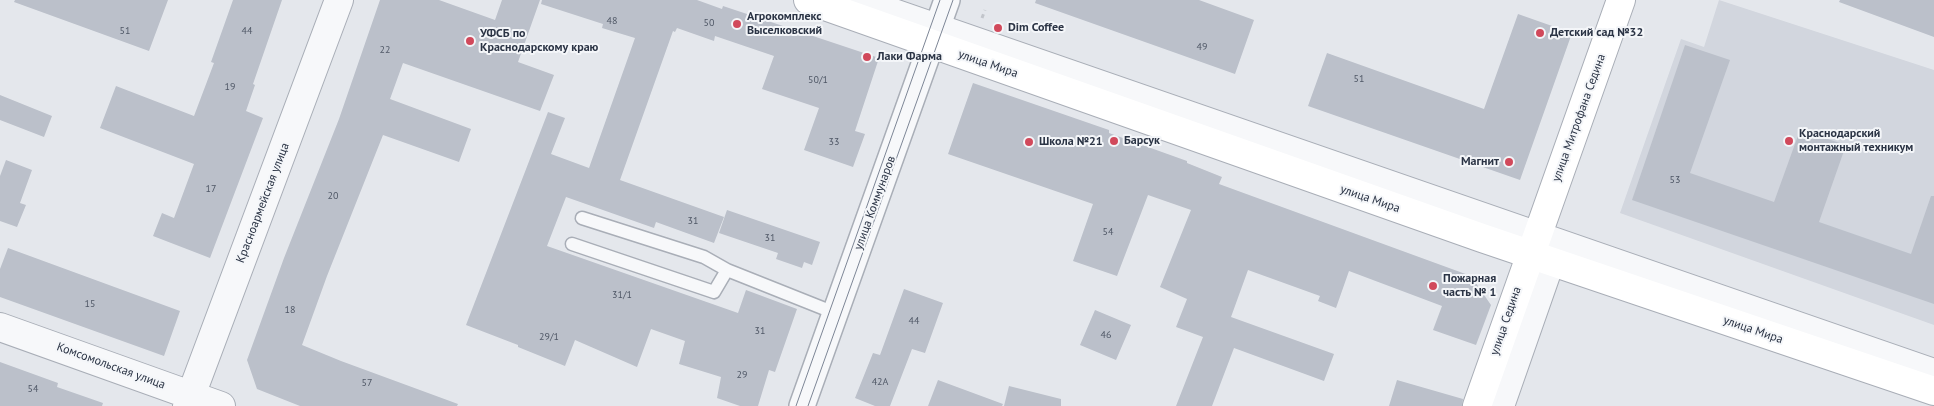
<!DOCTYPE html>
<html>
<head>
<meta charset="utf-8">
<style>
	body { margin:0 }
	canvas { display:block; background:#e4e7ec }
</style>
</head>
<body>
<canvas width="1934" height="406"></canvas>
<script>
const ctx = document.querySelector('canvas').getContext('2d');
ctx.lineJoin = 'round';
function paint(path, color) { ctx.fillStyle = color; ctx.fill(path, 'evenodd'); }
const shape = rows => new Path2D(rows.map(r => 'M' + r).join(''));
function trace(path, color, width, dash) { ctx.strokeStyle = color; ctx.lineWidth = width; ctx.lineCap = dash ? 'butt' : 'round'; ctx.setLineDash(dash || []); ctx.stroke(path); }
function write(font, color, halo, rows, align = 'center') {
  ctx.font = font + ' "PT Sans",sans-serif'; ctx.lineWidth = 4; ctx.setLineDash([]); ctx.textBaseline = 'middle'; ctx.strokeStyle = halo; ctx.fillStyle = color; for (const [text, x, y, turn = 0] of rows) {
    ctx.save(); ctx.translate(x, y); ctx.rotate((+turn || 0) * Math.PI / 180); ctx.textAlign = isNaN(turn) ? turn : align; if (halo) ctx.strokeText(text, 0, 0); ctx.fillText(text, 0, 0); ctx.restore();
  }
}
paint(shape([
	[1719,0,1934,70,1934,325,1620,213,1681,39,1704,47]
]), '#d2d6de');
paint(shape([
	[15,0,168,0,149,51,14,2],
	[233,0,282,0,253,84,255,85,246,111,263,118,210,258,153,236,162,213,174,218,194,164,100,128,116,86,194,116,214,63,211,62],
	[380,0,439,0,495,20,502,0,540,0,518,62,554,75,540,111,403,63,390,99,471,129,459,162,383,135,327,276,302,345,341,361,458,404,457,406,300,406,257,389,247,360,284,258,339,119],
	[542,0,697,0,722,9,723,6,879,58,855,131,865,134,853,167,804,150,819,108,762,89,774,56,715,36,714,41,677,28,675,32,673,31,620,180,724,217,714,243,656,222,654,228,566,197,547,246,738,313,746,290,797,309,775,372,769,370,758,406,740,406,717,398,721,377,679,364,685,341,651,329,637,367,575,340,565,366,518,347,518,345,466,325,548,112,565,118,551,154,589,168,635,38,602,28,603,24,541,4],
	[1036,0,1199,0,1254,20,1235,74,1035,3],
	[1840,0,1934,0,1934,37,1839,2],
	[1518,14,1572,33,1520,180,1308,106,1327,53,1484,109],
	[1685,45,1730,60,1690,173,1774,202,1800,130,1846,145,1819,222,1911,254,1931,196,1934,196,1934,304,1632,200],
	[973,83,1109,130,1109,133,1187,161,1187,163,1222,177,1219,184,1471,276,1491,305,1476,345,1433,330,1442,306,1349,271,1336,308,1318,301,1320,296,1248,270,1231,317,1334,354,1324,381,1234,348,1212,406,1176,406,1203,337,1176,327,1187,299,1160,287,1191,210,1148,195,1117,276,1073,261,1093,204,948,154],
	[0,95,52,116,44,137,0,120],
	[6,160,32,170,20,203,26,205,17,227,0,221,0,176],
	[727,210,820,242,812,265,804,262,802,268,776,259,778,253,719,233],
	[8,248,180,311,164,356,0,297,0,269],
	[904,289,943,303,925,353,912,349,890,406,875,406,855,398,873,353,880,355],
	[1095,310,1131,325,1116,360,1080,345],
	[0,362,58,383,57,387,103,403,102,406,0,406],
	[938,380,1003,404,1002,406,928,406],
	[1397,380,1463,399,1462,406,1389,406],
	[1009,386,1061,399,1061,406,1004,406]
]), '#bbc0ca');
const service = shape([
	[582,218,704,257,727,270,835,313],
	[572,244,714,292,727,270]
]);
const minor = shape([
	[802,406,947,0]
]);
const tertiary = shape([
	[856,0,1934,373],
	[0,327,221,406],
	[187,406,339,0],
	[1500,406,1557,243]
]);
const secondary = shape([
	[808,0,1482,238,1934,391],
	[1477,406,1621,0]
]);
trace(service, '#a9aeb7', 15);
trace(minor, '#a9aeb7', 28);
trace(tertiary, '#a9aeb7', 30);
trace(secondary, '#a9aeb7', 30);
trace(shape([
	[982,18,985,10]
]), '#c2c5cb', 3, [4, 4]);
trace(service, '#f7f8fa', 12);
trace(minor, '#f7f8fa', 25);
trace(tertiary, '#f7f8fa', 28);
trace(secondary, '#fff', 28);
trace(shape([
	[796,406,940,0],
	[808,406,953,0]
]), '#7d8696', 1);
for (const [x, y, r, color] of [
	[737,24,5,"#d1495b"],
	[998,28,5,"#d1495b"],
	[1540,33,5,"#d1495b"],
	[470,41,5,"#d1495b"],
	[867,57,5,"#d1495b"],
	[1114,141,5,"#d1495b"],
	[1789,141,5,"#d1495b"],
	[1029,142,5,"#d1495b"],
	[1509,162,5,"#d1495b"],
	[1433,286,5,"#d1495b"]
]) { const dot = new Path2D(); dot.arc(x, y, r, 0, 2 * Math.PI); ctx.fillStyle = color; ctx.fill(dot); trace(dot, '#f4f6f9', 2); }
write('10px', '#4f5766', null, [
	["48",612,21],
	["50",709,23],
	["51",125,31],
	["44",247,31],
	["49",1202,47],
	["22",385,50],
	["51",1359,79],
	["50/1",818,80],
	["19",230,87],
	["33",834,142],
	["53",1675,180],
	["17",211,189],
	["20",333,196],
	["31",693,221],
	["54",1108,232],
	["31",770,238],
	["31/1",622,295],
	["15",90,304],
	["18",290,310],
	["44",914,321],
	["31",760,331],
	["46",1106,335],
	["29/1",549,337],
	["29",742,375],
	["42А",880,382],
	["57",367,383],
	["54",33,389]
]);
write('bold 12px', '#2b3445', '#f4f6f9', [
	["Агрокомплекс",747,17],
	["Выселковский",747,31],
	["Dim Coffee",1008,28],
	["Детский сад №32",1550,33],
	["УФСБ по",480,34],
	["Краснодарскому краю",480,48],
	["Лаки Фарма",877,57],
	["Краснодарский",1799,134],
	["монтажный техникум",1799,148],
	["Барсук",1124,141],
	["Школа №21",1039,142],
	["Магнит",1499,162,"right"],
	["Пожарная",1443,279],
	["часть № 1",1443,293]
], 'left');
write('12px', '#2b3445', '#f4f6f9', [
	["улица Мира",988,64,19],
	["улица Митрофана Седина",1579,118,-70],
	["улица Мира",1370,199,19],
	["Красноармейская улица",263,203,-69],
	["улица Коммунаров",875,203,-70],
	["улица Седина",1506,321,-71],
	["улица Мира",1753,330,19],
	["Комсомольская улица",111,366,20]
]);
</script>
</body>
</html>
